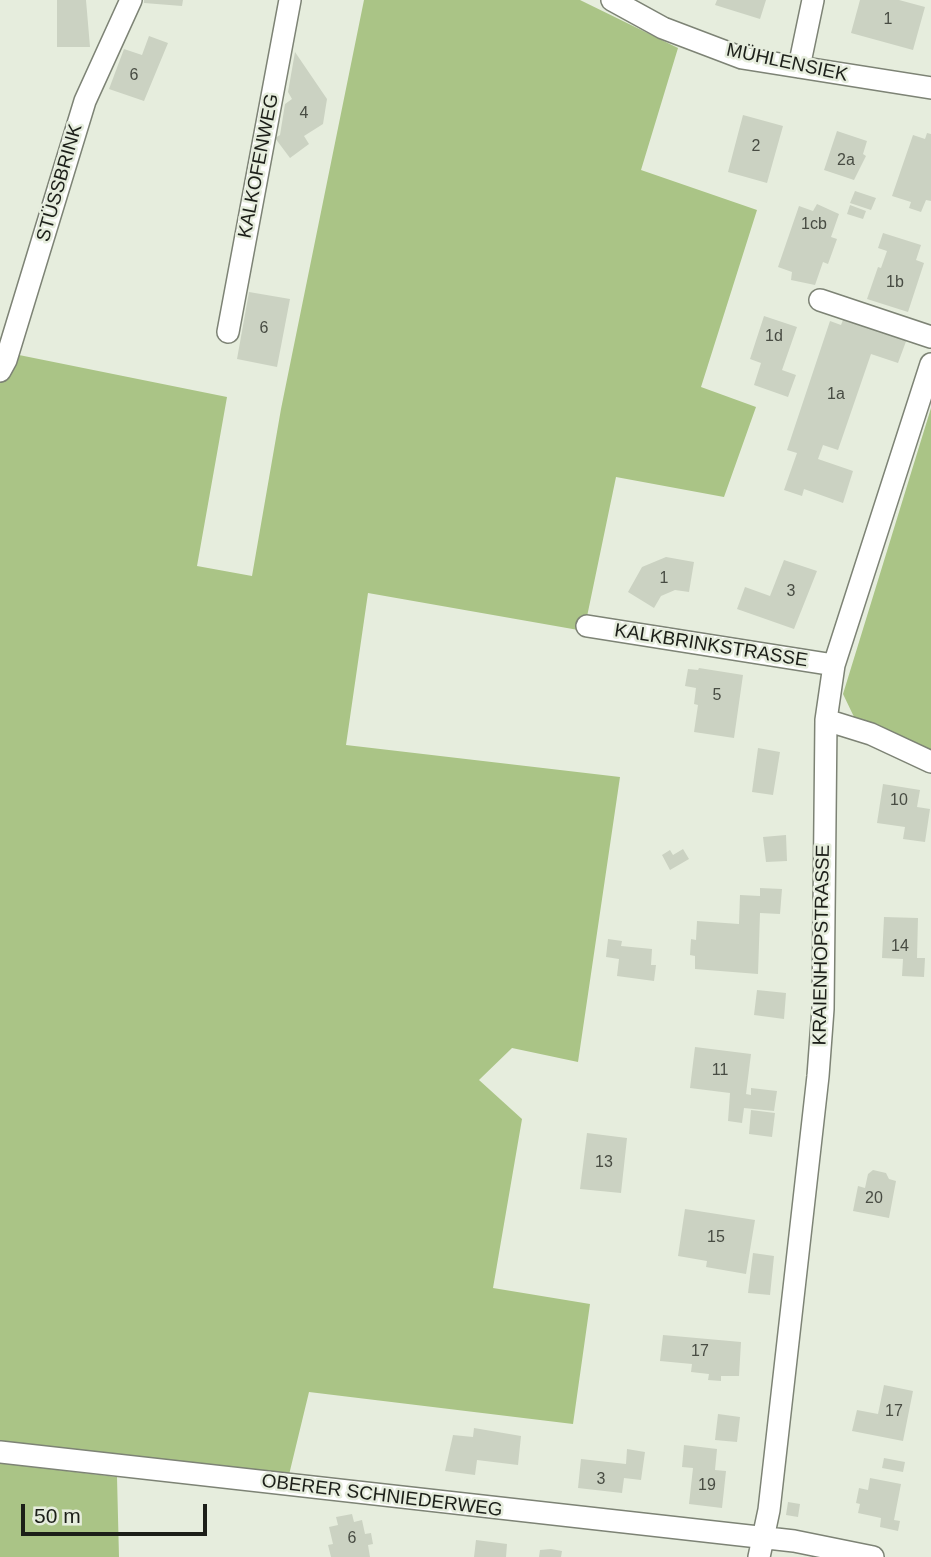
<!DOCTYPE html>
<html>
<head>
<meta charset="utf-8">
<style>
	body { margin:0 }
	#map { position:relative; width:931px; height:1557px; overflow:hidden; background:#e6eddd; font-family:Arial,sans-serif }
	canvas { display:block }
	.scale { position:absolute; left:21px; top:1504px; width:186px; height:32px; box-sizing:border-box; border:4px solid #1c1f19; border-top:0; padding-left:9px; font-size:21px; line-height:24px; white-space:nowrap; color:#1c1f19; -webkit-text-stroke:5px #e6eddd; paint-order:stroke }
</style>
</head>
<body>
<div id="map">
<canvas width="931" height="1557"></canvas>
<div class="scale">50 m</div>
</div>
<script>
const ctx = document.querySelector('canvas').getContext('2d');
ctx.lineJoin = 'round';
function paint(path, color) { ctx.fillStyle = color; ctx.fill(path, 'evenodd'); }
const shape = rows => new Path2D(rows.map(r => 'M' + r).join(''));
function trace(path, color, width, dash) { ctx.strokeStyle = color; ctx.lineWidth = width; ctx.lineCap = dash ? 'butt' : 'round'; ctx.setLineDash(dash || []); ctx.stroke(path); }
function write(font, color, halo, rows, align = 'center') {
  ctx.font = font + ' Arial,sans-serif'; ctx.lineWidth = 5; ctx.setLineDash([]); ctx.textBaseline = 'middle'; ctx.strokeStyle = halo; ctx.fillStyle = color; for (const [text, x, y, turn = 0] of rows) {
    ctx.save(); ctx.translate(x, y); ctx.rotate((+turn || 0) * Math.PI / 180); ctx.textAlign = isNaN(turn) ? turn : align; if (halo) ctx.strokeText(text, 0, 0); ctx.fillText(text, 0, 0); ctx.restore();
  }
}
paint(shape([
	[364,0,580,0,678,48,641,170,757,210,701,387,756,407,724,497,616,477,584,631,368,593,346,745,620,777,578,1062,512,1048,479,1080,522,1119,493,1288,590,1304,573,1424,309,1392,288,1479,0,1444,0,359,19,355,227,397,197,566,252,576,281,409],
	[931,408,931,750,855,719,843,694],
	[0,1463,117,1477,119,1557,0,1557]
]), '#aac486');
paint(shape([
	[57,0,86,0,90,47,57,47],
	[144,0,183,0,182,6,144,3],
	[717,0,766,0,760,19,715,5],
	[860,0,899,0,925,7,913,50,851,33],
	[149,36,168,43,144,101,109,89,124,49,142,55],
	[295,52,327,99,323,124,304,136,309,144,290,158,275,138,280,135,285,104,292,99,288,92],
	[743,115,783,126,767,183,728,172],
	[837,131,867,141,863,154,866,156,854,180,824,170],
	[927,133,931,134,931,201,926,200,921,212,909,208,911,202,892,196,913,135,925,139],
	[855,191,876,198,871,210,850,203],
	[817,204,839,214,831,237,837,239,828,264,823,262,815,285,791,280,792,272,778,267,799,206,813,211],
	[850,205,866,211,863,219,847,214],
	[883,233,921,245,916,260,924,263,908,312,867,299,878,267,881,268,887,251,878,248],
	[249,292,290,299,277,367,237,359],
	[845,315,908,336,898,363,871,354,838,450,823,445,818,459,853,471,843,503,804,489,802,496,784,490,797,453,787,450,830,321,841,325],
	[764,316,797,327,782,370,796,375,788,397,754,385,761,363,750,359],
	[666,557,694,562,689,592,675,590,661,596,654,608,628,592,642,567],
	[784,560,817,571,794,629,737,609,745,587,770,596],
	[699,668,743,675,734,738,694,732,698,705,694,704,696,688,685,686,688,669,698,670],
	[758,748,780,752,773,795,752,792],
	[883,784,920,790,917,807,930,809,925,842,903,839,905,827,877,823],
	[786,835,787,861,766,862,763,837],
	[683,849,689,859,670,870,662,855,670,850,673,855],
	[760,888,782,889,780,914,760,913,758,974,695,969,695,956,690,955,691,939,696,940,697,921,739,924,740,895,760,896],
	[884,917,918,918,917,958,925,958,924,977,902,976,903,959,882,958],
	[608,939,622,941,621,946,652,949,651,965,656,965,654,981,617,976,619,959,606,957],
	[757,990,786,993,784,1019,754,1015],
	[695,1047,751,1054,746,1094,751,1095,751,1088,777,1091,774,1111,744,1108,742,1123,728,1121,730,1093,690,1088],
	[751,1110,775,1113,772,1137,749,1134],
	[587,1133,627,1138,621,1193,580,1189],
	[873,1170,886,1173,889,1179,896,1181,889,1218,853,1211,858,1186,865,1188,868,1174],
	[685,1209,755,1220,746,1274,706,1267,707,1261,678,1256],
	[753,1253,774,1256,770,1295,748,1293],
	[663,1335,741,1342,739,1376,721,1376,721,1381,708,1380,709,1374,691,1372,692,1364,660,1361],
	[884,1385,913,1391,903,1441,852,1431,857,1410,878,1414],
	[718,1414,740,1417,737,1442,715,1440],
	[474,1428,521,1436,518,1465,477,1460,475,1475,445,1471,453,1435,473,1437],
	[684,1445,717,1449,715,1470,726,1471,722,1508,689,1504,693,1468,682,1467],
	[627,1449,645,1452,641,1480,624,1478,622,1493,578,1488,581,1459,626,1464],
	[884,1458,905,1462,903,1472,882,1468],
	[870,1478,901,1484,894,1520,900,1521,898,1531,880,1527,881,1518,858,1513,860,1504,856,1503,859,1488,868,1490],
	[788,1502,800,1504,798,1517,786,1515],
	[352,1514,354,1522,362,1520,365,1534,371,1533,373,1544,368,1545,370,1557,331,1557,328,1545,333,1544,329,1527,338,1525,336,1517],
	[476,1540,507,1544,506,1557,474,1557],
	[551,1549,562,1551,561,1557,539,1557,540,1550]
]), '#cbd2c2');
const street = shape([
	[612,0,663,28,742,58,931,88],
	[799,67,813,0],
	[820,300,931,337],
	[228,332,290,0],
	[0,371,6,360,85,101,131,0],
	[587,626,834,665],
	[826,720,871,734,931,762],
	[0,1452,794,1541,873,1557],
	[759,1557,769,1510,818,1076,823,1009,826,720,834,665,931,364]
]);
trace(street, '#7d8375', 24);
trace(street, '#fff', 21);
write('16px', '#484c43', null, [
	["1",888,20],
	["6",134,76],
	["4",304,114],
	["2",756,147],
	["2a",846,161],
	["1cb",814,225],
	["1b",895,283],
	["6",264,329],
	["1d",774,337],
	["1a",836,395],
	["1",664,579],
	["3",791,592],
	["5",717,696],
	["10",899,801],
	["14",900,947],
	["11",720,1071],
	["13",604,1163],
	["20",874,1199],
	["15",716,1238],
	["17",700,1352],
	["17",894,1412],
	["3",601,1480],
	["19",707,1486],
	["6",352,1539]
]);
write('19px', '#1c1f19', '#e6eddd', [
	["MÜHLENSIEK",787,63,12],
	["KALKOFENWEG",259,166,-79],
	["STÜSSBRINK",60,183,-74],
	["KALKBRINKSTRASSE",711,646,9],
	["KRAIENHOPSTRASSE",822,945,-89],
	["OBERER SCHNIEDERWEG",382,1496,7]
]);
</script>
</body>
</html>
